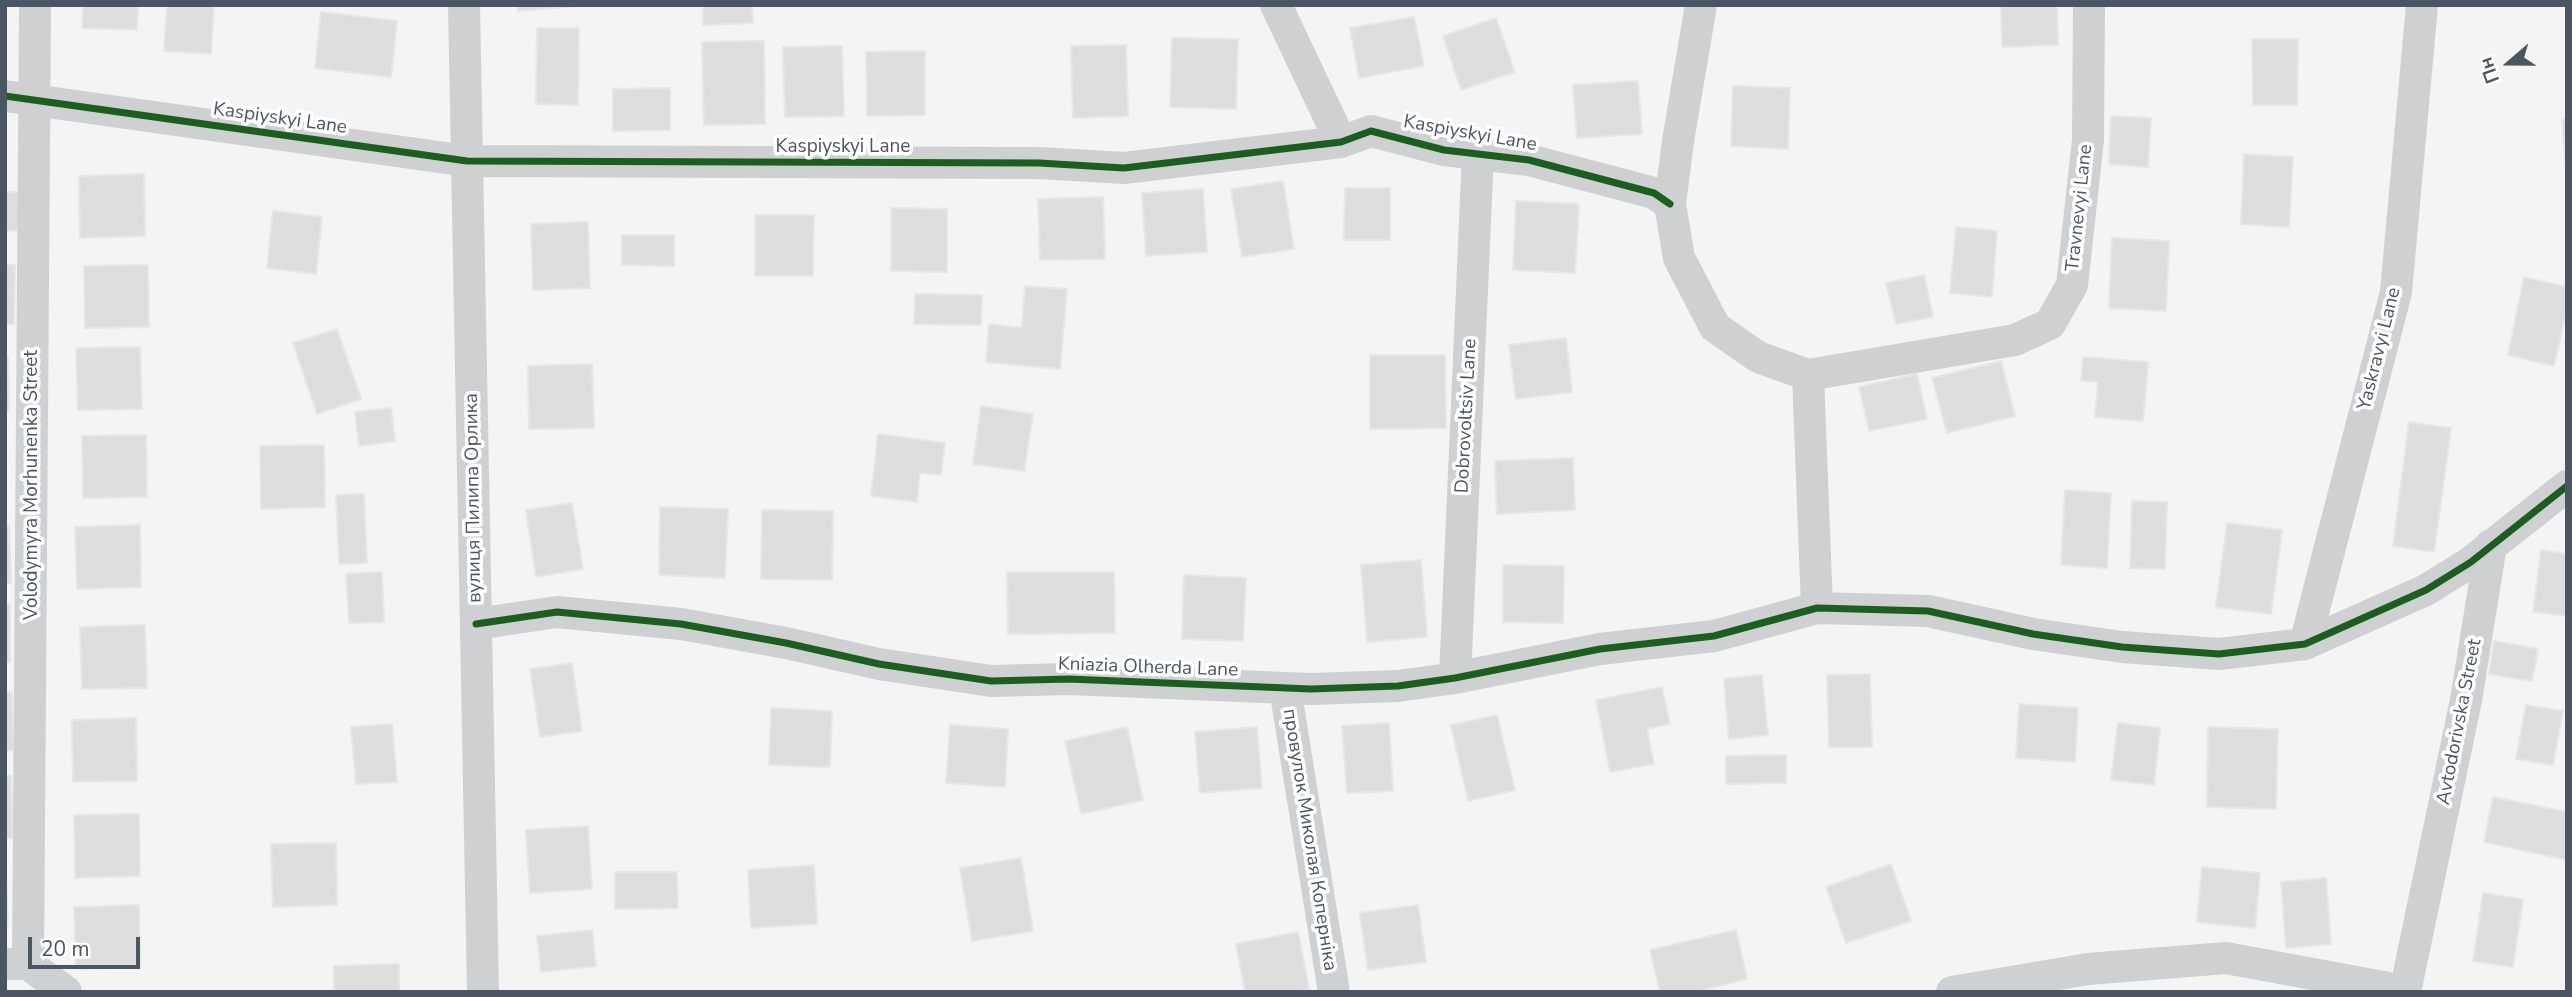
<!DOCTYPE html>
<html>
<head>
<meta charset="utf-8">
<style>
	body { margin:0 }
	#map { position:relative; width:2572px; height:997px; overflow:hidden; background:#f4f4f4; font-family:"Nunito Sans",sans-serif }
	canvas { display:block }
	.frame { position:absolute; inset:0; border:7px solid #4a5661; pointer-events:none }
	.north { position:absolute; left:2474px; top:28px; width:70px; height:70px; -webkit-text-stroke:5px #fff; paint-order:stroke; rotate:250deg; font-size:19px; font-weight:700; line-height:28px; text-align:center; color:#4a5661 }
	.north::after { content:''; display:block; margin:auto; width:24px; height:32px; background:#4a5661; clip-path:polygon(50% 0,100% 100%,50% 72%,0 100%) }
	.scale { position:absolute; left:28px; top:937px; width:112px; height:32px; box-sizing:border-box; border:4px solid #4a5661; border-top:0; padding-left:9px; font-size:21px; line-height:24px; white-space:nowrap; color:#4a5661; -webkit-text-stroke:5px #fff; paint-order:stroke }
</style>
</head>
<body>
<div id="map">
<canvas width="2572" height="997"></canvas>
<div class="frame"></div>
<div class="north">Пн</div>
<div class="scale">20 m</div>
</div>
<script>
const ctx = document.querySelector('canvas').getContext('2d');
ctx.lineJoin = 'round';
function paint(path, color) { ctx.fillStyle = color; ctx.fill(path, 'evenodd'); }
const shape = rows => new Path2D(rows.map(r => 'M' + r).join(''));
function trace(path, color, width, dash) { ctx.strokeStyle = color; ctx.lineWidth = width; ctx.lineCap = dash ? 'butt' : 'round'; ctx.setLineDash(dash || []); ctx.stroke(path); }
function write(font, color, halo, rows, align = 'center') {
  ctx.font = font + ' "Nunito Sans",sans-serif'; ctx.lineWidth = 7; ctx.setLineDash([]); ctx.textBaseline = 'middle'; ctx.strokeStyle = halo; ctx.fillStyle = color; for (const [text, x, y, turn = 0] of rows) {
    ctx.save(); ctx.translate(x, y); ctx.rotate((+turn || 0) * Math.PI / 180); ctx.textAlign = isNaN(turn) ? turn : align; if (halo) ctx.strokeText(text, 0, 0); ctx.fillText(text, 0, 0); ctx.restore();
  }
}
const building = shape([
	[83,5,138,5,137,30,82,28,83,5],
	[167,5,214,5,211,54,164,51,167,5],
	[517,5,577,5,577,6,518,11,517,5],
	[703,5,752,5,753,23,703,25,703,5],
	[2001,5,2057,5,2058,45,2002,47,2001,5],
	[321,12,397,21,391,77,315,68,321,12],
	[1414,17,1424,66,1359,78,1350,28,1414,17],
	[1496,18,1515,72,1461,90,1443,36,1496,18],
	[537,28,579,28,578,105,536,104,537,28],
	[1172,38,1238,39,1236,109,1170,107,1172,38],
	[2252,39,2298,39,2297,105,2253,105,2252,39],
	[764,41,765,124,704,125,702,42,764,41],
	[1126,45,1128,116,1073,118,1071,46,1126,45],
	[842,46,844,116,785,117,783,47,842,46],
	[925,51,925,115,867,116,866,52,925,51],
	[1638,81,1642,134,1577,138,1573,85,1638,81],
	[1733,86,1790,88,1788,149,1731,146,1733,86],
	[670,88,670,130,613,131,613,89,670,88],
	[2111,116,2151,118,2148,167,2109,164,2111,116],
	[2567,119,2567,182,2562,120,2567,119],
	[2244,154,2293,157,2289,227,2241,224,2244,154],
	[144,174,145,236,80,238,79,176,144,174],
	[1283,181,1294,249,1242,257,1231,189,1283,181],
	[1345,188,1390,188,1390,240,1344,240,1345,188],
	[1203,189,1207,252,1146,256,1142,193,1203,189],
	[5,192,20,192,20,230,5,231,5,192],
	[1103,197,1105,259,1040,260,1038,199,1103,197],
	[1516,201,1579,204,1575,273,1513,270,1516,201],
	[891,208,947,209,947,272,891,271,891,208],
	[273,211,322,217,316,274,267,268,273,211],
	[755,215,814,215,813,276,755,276,755,215],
	[588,222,590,288,533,290,531,224,588,222],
	[1956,227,1997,231,1992,297,1950,293,1956,227],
	[622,235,674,235,674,266,622,265,622,235],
	[2112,238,2169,241,2166,311,2109,308,2112,238],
	[5,265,15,265,14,324,5,324,5,265],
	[148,265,149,327,85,328,84,266,148,265],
	[1924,275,1933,317,1896,324,1886,283,1924,275],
	[2524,277,2567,287,2567,307,2554,366,2508,355,2524,277],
	[1025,286,1067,289,1060,369,986,362,989,324,1022,328,1025,286],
	[915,294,982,295,981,325,914,324,915,294],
	[337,329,361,399,317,414,293,343,337,329],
	[1566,338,1572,392,1516,399,1509,345,1566,338],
	[140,347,142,409,78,410,76,348,140,347],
	[1370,355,1445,355,1446,428,1370,429,1370,355],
	[5,357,8,357,9,411,5,412,5,357],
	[2083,357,2148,362,2143,421,2095,417,2098,382,2081,381,2083,357],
	[2001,361,2015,416,1947,433,1932,378,2001,361],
	[592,364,594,428,529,429,528,366,592,364],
	[1917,374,1927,419,1869,431,1859,387,1917,374],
	[981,406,1033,414,1024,471,973,464,981,406],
	[391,408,395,441,359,446,355,412,391,408],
	[2409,422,2451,428,2434,552,2393,546,2409,422],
	[878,434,945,443,941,475,920,473,917,502,871,496,878,434],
	[146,435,147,497,83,498,82,436,146,435],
	[324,445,325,507,261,509,260,446,324,445],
	[1573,458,1575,510,1497,514,1495,461,1573,458],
	[2065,490,2111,493,2107,568,2061,565,2065,490],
	[364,494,367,563,339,564,336,495,364,494],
	[2132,501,2167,502,2165,569,2130,568,2132,501],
	[572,503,583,569,536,577,526,510,572,503],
	[660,507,728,509,725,578,659,575,660,507],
	[762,510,833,511,832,580,761,579,762,510],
	[2227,523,2282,530,2271,614,2216,607,2227,523],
	[140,525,141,587,77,589,75,527,140,525],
	[9,526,11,583,5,583,5,527,9,526],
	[2541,550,2567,554,2567,616,2533,612,2541,550],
	[1421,560,1427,637,1367,642,1361,565,1421,560],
	[1503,565,1564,566,1563,623,1503,622,1503,565],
	[382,572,384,622,349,623,346,574,382,572],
	[1007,572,1114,572,1115,633,1008,634,1007,572],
	[1184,575,1246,578,1243,641,1182,639,1184,575],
	[10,604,10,662,5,662,5,605,10,604],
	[145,625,147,688,82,689,80,627,145,625],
	[2494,641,2538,649,2532,681,2489,674,2494,641],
	[572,663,582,731,540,737,530,669,572,663],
	[1870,674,1872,747,1829,747,1827,675,1870,674],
	[1762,675,1768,735,1729,739,1724,679,1762,675],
	[1662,687,1670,724,1647,729,1654,764,1610,772,1596,700,1662,687],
	[5,692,12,692,14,750,5,751,5,692],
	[2019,704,2078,708,2075,762,2016,758,2019,704],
	[2526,705,2563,711,2553,765,2516,759,2526,705],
	[771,708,832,711,830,767,769,765,771,708],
	[1497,715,1515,790,1468,801,1451,725,1497,715],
	[136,718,137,781,73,782,72,720,136,718],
	[1389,723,1393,791,1347,793,1342,726,1389,723],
	[2118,723,2160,728,2154,785,2111,780,2118,723],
	[392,724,397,782,356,784,351,727,392,724],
	[950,725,1008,729,1005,787,946,783,950,725],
	[1127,727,1143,800,1081,814,1065,741,1127,727],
	[1257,727,1262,788,1200,793,1195,732,1257,727],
	[2208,727,2278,729,2276,809,2207,807,2208,727],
	[1786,755,1786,783,1726,784,1726,756,1786,755],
	[5,776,11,776,13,838,5,838,5,776],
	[2493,797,2567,812,2567,860,2484,842,2493,797],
	[139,814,140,876,75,878,74,815,139,814],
	[588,826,592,889,530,893,526,830,588,826],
	[336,843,337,905,273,907,271,844,336,843],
	[5,856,8,925,5,925,5,856],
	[1021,858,1033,931,972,941,960,868,1021,858],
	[1891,864,1911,921,1846,943,1826,887,1891,864],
	[814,865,817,924,751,928,748,870,814,865],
	[2202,867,2260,873,2255,928,2197,922,2202,867],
	[615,872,677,872,678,908,615,909,615,872],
	[2326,878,2331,944,2286,948,2281,882,2326,878],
	[2483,893,2523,899,2513,967,2473,961,2483,893],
	[139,905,140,967,76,969,74,907,139,905],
	[1418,905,1426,962,1368,970,1360,913,1418,905],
	[592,930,596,966,541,972,537,936,592,930],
	[1736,930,1747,979,1694,992,1660,992,1650,950,1736,930],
	[1298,932,1309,989,1294,992,1245,992,1236,944,1298,932],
	[399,964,399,992,334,992,334,966,399,964]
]);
paint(building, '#ddddde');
trace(building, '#e5e6e7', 2);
trace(shape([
	[464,5,483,992],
	[1276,5,1341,142],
	[1701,5,1678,141,1670,204,1679,258,1715,327,1758,357,1808,375,2015,340,2050,324,2072,285,2088,140,2089,5],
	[5,96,467,161,1039,163,1124,168,1341,142,1371,131,1444,150,1529,160,1654,193,1670,204],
	[1808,375,1817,608],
	[476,624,557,612,681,624,786,643,879,664,991,681,1069,679,1311,689,1398,686,1455,678,1600,649,1714,636,1817,608,1928,611,2033,634,2122,647,2219,654,2305,644,2426,590,2471,562,2567,486],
	[2305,644,2396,292,2422,5],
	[1455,678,1478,153],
	[1285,688,1334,992],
	[5,964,28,964,66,992],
	[28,964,35,5],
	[1952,992,2088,969,2226,958,2405,991],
	[2405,992,2466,700,2491,545]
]), '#ced0d2', 32);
trace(shape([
	[5,96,467,161,1039,163,1124,168,1341,142,1371,131,1444,150,1529,160,1654,193,1670,204],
	[476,624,557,612,681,624,786,643,879,664,991,681,1069,679,1311,689,1398,686,1455,678,1600,649,1714,636,1817,608,1928,611,2033,634,2122,647,2219,654,2305,644,2426,590,2471,562,2567,486]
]), '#1b5e20', 7);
write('19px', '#4a5661', '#fff', [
	["Kaspiyskyi Lane",280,119,8],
	["Kaspiyskyi Lane",1470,134,10],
	["Kaspiyskyi Lane",843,147],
	["Travnevyi Lane",2080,208,-84],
	["Yaskravyi Lane",2380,349,-76],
	["Dobrovoltsiv Lane",1467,416,-87],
	["Volodymyra Morhunenka Street",32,485,-90],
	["вулиця Пилипа Орлика",474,498,-91],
	["Kniazia Olherda Lane",1148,668,2],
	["Avtodorivska Street",2460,722,-79],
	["провулок Миколая Коперніка",1309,840,81]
]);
</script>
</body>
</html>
